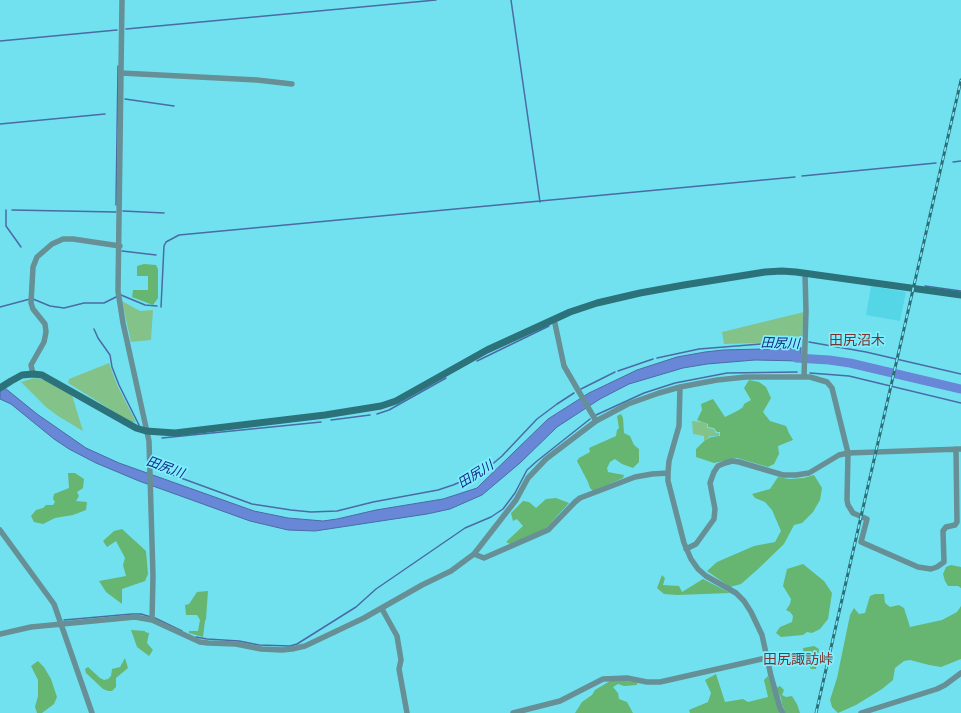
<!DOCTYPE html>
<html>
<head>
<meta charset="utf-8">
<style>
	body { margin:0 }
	canvas { display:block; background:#71e1f0 }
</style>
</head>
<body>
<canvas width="961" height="713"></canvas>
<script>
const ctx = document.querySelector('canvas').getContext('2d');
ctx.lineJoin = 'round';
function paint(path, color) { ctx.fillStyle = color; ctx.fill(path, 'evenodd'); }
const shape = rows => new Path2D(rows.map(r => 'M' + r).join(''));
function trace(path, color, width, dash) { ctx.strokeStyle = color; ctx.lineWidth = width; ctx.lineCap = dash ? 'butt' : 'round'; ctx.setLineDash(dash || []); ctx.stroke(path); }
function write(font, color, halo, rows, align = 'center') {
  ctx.font = font + ' "DejaVu Sans","Noto Sans JP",sans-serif'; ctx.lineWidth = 3.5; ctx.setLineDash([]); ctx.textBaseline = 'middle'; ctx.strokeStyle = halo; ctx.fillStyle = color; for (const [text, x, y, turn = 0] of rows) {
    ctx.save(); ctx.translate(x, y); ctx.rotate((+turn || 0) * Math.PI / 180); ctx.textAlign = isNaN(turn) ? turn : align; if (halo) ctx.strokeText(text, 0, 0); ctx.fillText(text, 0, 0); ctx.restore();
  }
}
paint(shape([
	[871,286,906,292,900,321,866,315]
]), '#55d6e7');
paint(shape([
	[122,301,140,311,153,310,151,340,131,342],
	[804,312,802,339,756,343,724,344,722,332],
	[109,363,117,385,136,422,131,422,68,383,69,379],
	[34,378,47,380,72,395,83,431,58,416,46,407,21,382],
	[692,421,702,422,707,424,707,428,714,429,716,433,719,433,719,436,710,436,706,441,704,441,704,436,693,434]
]), '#83c38a');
paint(shape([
	[144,264,156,265,158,269,158,298,153,305,132,297,133,290,148,290,148,276,137,276,137,266],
	[749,380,759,382,766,387,771,398,763,412,770,421,786,426,789,433,793,440,778,446,779,454,774,464,768,467,737,458,714,463,696,457,696,449,703,442,711,437,720,436,720,432,717,432,714,428,708,427,708,424,697,420,702,410,701,404,713,399,725,417,739,410,743,407,744,404,751,400,744,388],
	[621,414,623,418,624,433,630,436,634,445,639,449,639,462,633,468,622,464,615,459,610,462,607,468,608,472,624,475,623,478,593,491,590,488,588,482,577,461,579,458,590,452,589,448,616,436,617,430,619,428,617,416],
	[68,473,75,473,84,479,83,488,77,492,79,496,76,501,87,502,86,510,73,515,55,518,43,524,34,522,31,516,36,510,43,508,46,505,53,505,55,502,53,499,54,494,69,488],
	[814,475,822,488,820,500,813,512,802,523,794,525,784,544,757,570,741,584,730,587,707,571,717,562,754,546,775,542,781,531,772,510,765,502,755,498,752,494,770,489,778,477,789,479,804,478],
	[556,498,569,503,545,529,510,544,506,542,523,526,517,519,513,521,511,513,523,501,529,502,536,508,546,499],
	[122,529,146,551,148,574,145,581,122,589,122,604,106,592,99,581,126,576,123,565,125,558,116,541,107,547,103,541,114,531],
	[803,564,824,581,832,593,828,619,820,629,812,633,807,632,803,635,781,637,776,633,780,627,792,622,793,616,790,612,786,610,790,604,791,599,783,586,787,569],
	[951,565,961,567,961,588,958,586,948,586,945,581,943,574,946,567],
	[662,575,665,578,663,585,679,586,682,592,703,579,730,593,677,595,664,594,657,588],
	[208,591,206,619,205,621,203,637,189,633,189,631,198,631,200,620,197,615,186,615,185,605,189,604,197,592],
	[875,594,884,594,885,603,890,607,899,605,904,608,910,627,942,620,957,612,961,606,961,659,941,667,929,665,910,660,904,661,895,668,893,680,882,689,856,705,838,713,832,707,830,700,837,678,850,615,854,608,859,614,865,613,870,596],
	[131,630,145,631,145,632,149,633,147,643,153,650,149,656,137,647],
	[814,646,819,649,816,669,811,669,808,663,804,660,803,648],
	[125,658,128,668,116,678,116,687,112,691,108,691,103,689,86,673,85,669,88,667,100,678,104,680,108,679,111,676,112,669,120,667],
	[38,661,44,667,51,679,57,697,54,704,42,713,37,713,35,707,38,696,38,680,31,666],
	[716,674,725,702,743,699,748,702,768,697,764,680,768,676,780,713,690,713,689,710,708,702,711,693,705,680],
	[610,681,625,681,637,682,637,685,624,686,618,684,613,687,618,693,619,699,627,702,633,713,575,713,582,702,592,695,595,690],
	[780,686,784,690,782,695,786,697,792,696,797,704,800,713,786,713,782,705,781,698,776,688]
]), '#66b571');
const water = shape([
	[801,348,801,361,755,360,707,364,683,368,629,384,600,399,557,427,520,463,482,495,450,509,427,514,315,531,288,530,250,521,139,481,96,463,69,449,54,439,11,404,0,399,0,384,37,414,86,448,119,463,254,511,288,518,323,521,337,519,376,510,443,499,477,488,548,419,589,393,637,370,677,357,705,352,723,350,801,348]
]);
paint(water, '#6887d7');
trace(water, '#4a6ba4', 1);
trace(shape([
	[511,0,540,202],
	[126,29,436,0],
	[0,41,117,30],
	[125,99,174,106],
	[0,124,105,114],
	[953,162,961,161],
	[802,176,936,163],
	[116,205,118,66],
	[6,210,6,226,21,247],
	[12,210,116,212],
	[123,211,164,213],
	[122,251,156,255],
	[925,286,961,291],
	[121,295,145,305,157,306],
	[33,299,50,306,64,308,84,303,104,303,118,296],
	[0,307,30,299],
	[161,307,164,246,166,242,179,235,795,177],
	[94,329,98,338,110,355,112,367,119,385,139,425],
	[809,342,866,352,961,374],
	[657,358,699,349,798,341],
	[477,361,549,326],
	[618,371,653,359],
	[810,373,849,376,961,403],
	[581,389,615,372],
	[377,414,389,410,446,378],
	[596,415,644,393,675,383,727,373,797,372],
	[331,420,370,415],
	[162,438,321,422],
	[152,460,170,474,252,504,291,510,311,512,337,511,373,502,438,490,453,485,482,473,502,456,537,419,557,404,574,393],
	[155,618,182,631],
	[64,620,132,614,141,614,151,617],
	[196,637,207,639,239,641,259,645,290,646,297,644,356,607,376,589,465,528,491,517,503,509,515,493,527,470,537,461,590,419]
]), '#4a6ba4', 1.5);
trace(shape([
	[796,358,829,360,850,363,961,389]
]), '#6887d7', 9);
trace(shape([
	[122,0,118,291,123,323,149,441,153,576,152,620],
	[121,73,257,80,292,84],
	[554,319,564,366,596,421],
	[33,374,31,365,44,342,46,332,45,324,33,309,31,303,33,267,37,257,52,244,63,239,73,239,120,246],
	[804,377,806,311,805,274],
	[680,387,679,426,669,461,668,473,668,481,684,543,691,559,698,569,706,576,736,593,744,601,751,612,762,635,771,676,780,708,783,713],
	[0,530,54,604,92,713],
	[686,549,696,544,714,519,715,509,710,483,714,472,718,466,725,463,732,461,739,462,783,475,796,475,809,473,839,455,848,453,961,449],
	[474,554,484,558,548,530,575,502,580,498,635,477,652,474,668,473],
	[382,609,397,636,401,660,399,669,407,713],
	[0,634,31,627,135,617,152,620,200,642,208,643,236,644,261,649,282,650,292,649,305,646,364,618,422,585,451,571,474,554,516,500,528,478,546,459,596,421,613,412,628,404,659,393,680,387,717,380,746,377,810,377,827,382,832,388,848,453,847,500,848,505,853,513,867,519,861,542,918,567,931,569,937,567,944,562,943,531,946,527,955,525,957,522,956,449],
	[513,713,560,701,603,679,627,678,647,682,660,682,766,658],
	[861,713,937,689,945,685,961,673]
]), '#669096', 5.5);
trace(shape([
	[0,388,11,381,22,375,33,374,42,375,136,428,146,431,175,433,325,415,381,406,396,401,487,350,570,312,597,303,640,293,684,285,765,272,782,271,796,272,961,295]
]), '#2b727b', 7);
const rail = shape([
	[816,713,961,80]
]);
trace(rail, '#2d6f78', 3);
trace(rail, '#7feefe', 1.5, [4.5]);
write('italic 13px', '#152985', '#7feefe', [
	["田尻川",780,344,2],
	["田尻川",165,468,20],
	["田尻川",476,475,-32]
]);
write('14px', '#7a342e', '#7feefe', [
	["田尻沼木",857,341],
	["田尻諏訪峠",798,660]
]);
</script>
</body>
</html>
